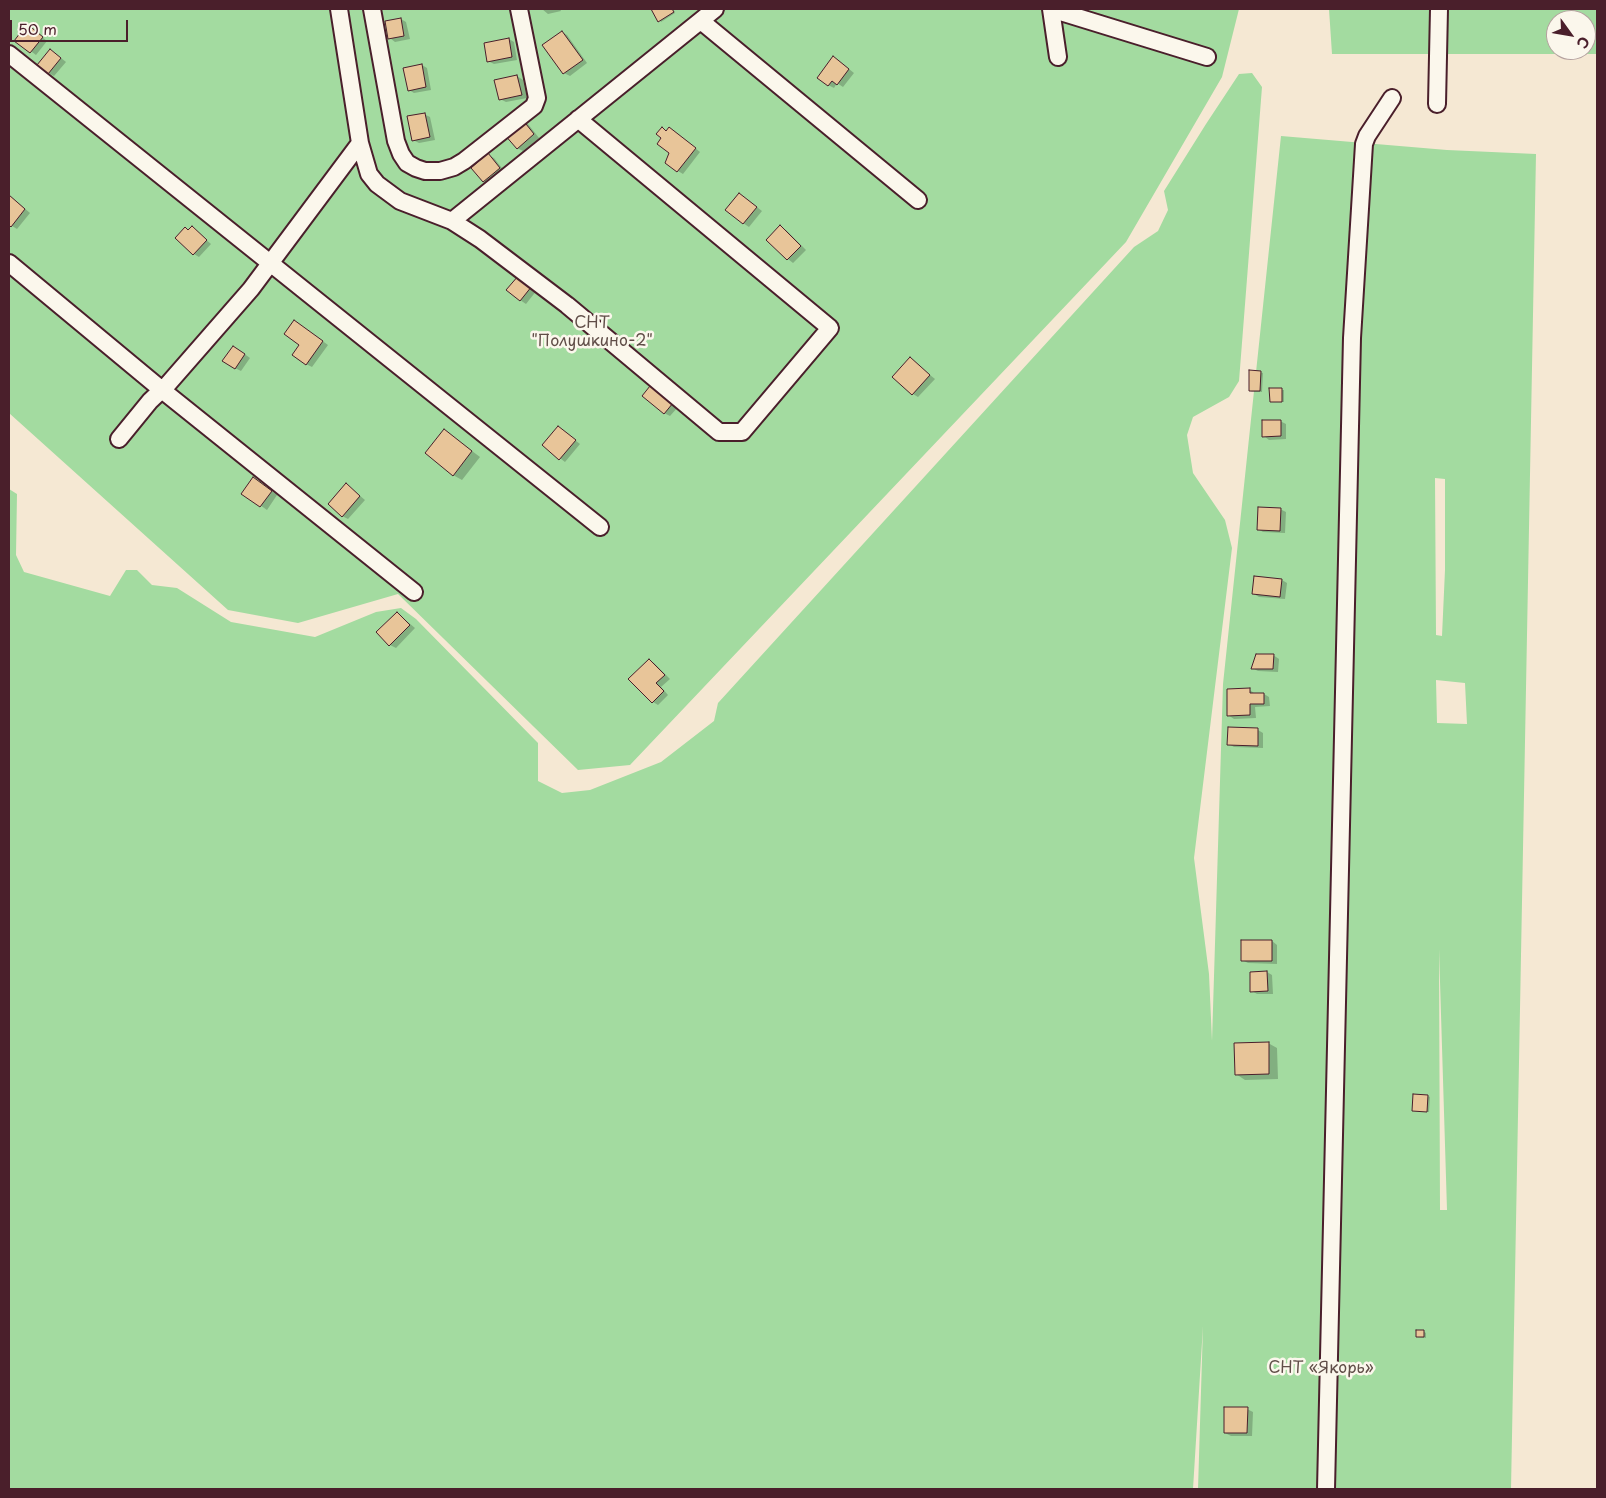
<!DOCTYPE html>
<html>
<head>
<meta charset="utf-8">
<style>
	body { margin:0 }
	#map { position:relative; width:1606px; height:1498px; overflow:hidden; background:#f5e8d3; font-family:"Playpen Sans",sans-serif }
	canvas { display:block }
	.frame { position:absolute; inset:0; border:10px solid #4a1f2b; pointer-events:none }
	.north { position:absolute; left:1546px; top:10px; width:50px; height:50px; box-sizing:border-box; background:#fbf7ec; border:1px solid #b4a19f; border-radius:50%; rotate:122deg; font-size:14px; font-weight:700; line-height:20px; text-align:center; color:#4a1f2b }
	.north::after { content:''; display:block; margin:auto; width:18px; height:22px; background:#4a1f2b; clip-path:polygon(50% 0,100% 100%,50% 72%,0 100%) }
	.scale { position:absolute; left:10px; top:20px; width:118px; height:22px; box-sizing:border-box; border:2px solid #4a1f2b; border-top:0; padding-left:6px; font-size:15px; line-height:18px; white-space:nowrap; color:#4a1f2b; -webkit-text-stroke:4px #fbf7ec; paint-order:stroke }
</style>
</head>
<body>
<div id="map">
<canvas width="1606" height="1498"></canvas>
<div class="frame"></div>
<div class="north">С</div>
<div class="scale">50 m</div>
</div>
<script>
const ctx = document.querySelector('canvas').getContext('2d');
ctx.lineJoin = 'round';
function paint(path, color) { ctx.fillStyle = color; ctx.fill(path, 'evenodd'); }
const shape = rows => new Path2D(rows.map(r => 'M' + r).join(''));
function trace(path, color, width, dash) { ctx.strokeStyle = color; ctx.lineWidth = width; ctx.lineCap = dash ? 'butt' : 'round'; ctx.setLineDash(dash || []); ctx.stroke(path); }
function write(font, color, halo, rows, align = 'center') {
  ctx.font = font + ' "Playpen Sans",sans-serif'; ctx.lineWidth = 5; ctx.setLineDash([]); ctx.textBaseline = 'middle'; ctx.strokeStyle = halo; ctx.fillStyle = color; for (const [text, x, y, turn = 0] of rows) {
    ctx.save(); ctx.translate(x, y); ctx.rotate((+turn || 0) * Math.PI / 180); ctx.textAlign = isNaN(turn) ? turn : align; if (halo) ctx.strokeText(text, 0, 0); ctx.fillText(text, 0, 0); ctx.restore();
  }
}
paint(shape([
	[9,9,1239,9,1222,77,1126,242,630,765,578,770,398,594,298,623,228,610,9,413],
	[1329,9,1597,9,1597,54,1332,54],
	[1556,20,1586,20,1586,50,1556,50],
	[1252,73,1262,87,1239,381,1229,397,1193,417,1187,435,1193,473,1225,520,1232,548,1194,858,1209,974,1212,1041,1223,684,1281,136,1447,150,1536,154,1511,1489,1198,1489,1203,1326,1193,1489,9,1489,9,489,17,494,16,555,24,572,110,596,126,570,137,570,152,585,177,588,231,622,315,637,376,612,401,608,416,619,538,743,538,781,562,793,590,790,661,762,714,721,718,703,1134,247,1158,231,1168,210,1164,191,1206,124,1239,74],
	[1435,478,1445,479,1445,570,1442,636,1436,635],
	[1436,680,1465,683,1467,724,1437,723],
	[1439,949,1447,1210,1440,1210]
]), '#a3dba0');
paint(shape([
	[542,9,560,9,561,11,548,14],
	[654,9,673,9,675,13,661,22,652,10],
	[401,19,406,22,410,39,395,42,390,38],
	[32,29,47,41,36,55,16,40],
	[562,32,567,35,587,63,570,76,564,73],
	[509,39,514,42,517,60,494,64,488,61],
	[56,54,66,62,54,76,49,73],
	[839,61,854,73,843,87,837,83,834,88,828,85],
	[422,65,427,68,431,90,414,93,409,90],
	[517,76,523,80,527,98,506,102,500,99],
	[424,114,430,117,435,140,419,143,413,140],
	[523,121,528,124,539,138,523,151,517,148],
	[667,132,675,132,700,152,683,174,678,171,671,153],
	[488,155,494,158,505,172,490,185,484,181,473,168],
	[740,194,762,211,749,227,743,223],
	[9,195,30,213,17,229,9,224],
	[780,227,786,230,806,250,793,263,788,259,768,240],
	[192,228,211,244,199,257,194,254,189,231],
	[519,276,537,290,526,304,520,300],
	[300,325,328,345,312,367,306,364,301,345],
	[239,350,250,358,241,371,235,368],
	[910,359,935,379,918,397,913,394],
	[1260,372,1263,373,1262,392,1252,392,1250,391],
	[654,382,678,407,670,416,664,413],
	[1271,389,1284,390,1284,402,1271,401],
	[1280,421,1286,424,1286,439,1269,440,1264,436],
	[558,427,580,444,565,462,543,445],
	[444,430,480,457,462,480,453,475],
	[259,482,277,495,267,510,243,493],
	[347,485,365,500,348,519,342,516],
	[1280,509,1286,512,1285,533,1263,532,1258,529],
	[1282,580,1287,583,1285,599,1259,597,1254,594],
	[397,613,415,628,396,648,390,645],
	[1273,655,1279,659,1278,672,1258,671,1252,668],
	[649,660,654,663,670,679,661,687,668,695,658,705,653,702],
	[1250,690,1255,694,1264,694,1269,697,1270,706,1255,707,1256,718,1234,719,1228,715],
	[1258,730,1263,733,1263,748,1234,747,1229,744],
	[1272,941,1277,945,1277,964,1248,963,1242,960],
	[1267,972,1272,975,1273,994,1257,994,1252,991],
	[1268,1043,1277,1048,1278,1079,1245,1080,1236,1074],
	[1428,1096,1430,1097,1429,1112,1413,1110],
	[1423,1331,1426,1333,1426,1338,1417,1337],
	[1247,1409,1253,1412,1252,1436,1231,1436,1225,1433]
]), '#0003');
const building = shape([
	[651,9,672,9,674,12,658,22,651,9],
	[401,18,404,36,388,39,385,21,401,18],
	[27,24,43,37,30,53,14,41,27,24],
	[562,31,583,60,563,74,542,45,562,31],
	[509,38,512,57,487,62,484,43,509,38],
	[50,49,61,58,48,74,37,65,50,49],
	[833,56,849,69,837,85,832,81,828,86,817,78,833,56],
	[422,64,426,87,408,91,403,68,422,64],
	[517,75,522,95,499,100,494,80,517,75],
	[425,113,430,137,412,141,407,116,425,113],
	[522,119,534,134,517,149,504,134,522,119],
	[662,127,666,131,669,127,696,148,677,172,665,163,669,153,657,144,661,138,656,134,662,127],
	[488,153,500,168,483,182,471,168,488,153],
	[739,193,757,207,743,224,725,210,739,193],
	[9,195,25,209,11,227,9,225,9,195],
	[780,225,801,246,787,260,766,240,780,225],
	[192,226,207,240,193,255,175,238,185,227,188,230,192,226],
	[519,275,532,286,520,301,506,290,519,275],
	[294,320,323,341,306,365,292,355,299,345,284,334,294,320],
	[233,346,245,354,235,369,222,361,233,346],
	[910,357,930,375,912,395,892,377,910,357],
	[1249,370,1261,371,1260,391,1249,391,1249,370],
	[654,381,673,403,664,414,642,396,654,381],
	[1269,388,1282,388,1282,402,1270,402,1269,388],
	[1262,420,1281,420,1281,436,1262,437,1262,420],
	[558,426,576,440,559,460,542,445,558,426],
	[444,429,472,451,453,476,425,453,444,429],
	[253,477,272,491,260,507,241,494,253,477],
	[346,483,360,496,342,517,328,504,346,483],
	[1258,507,1281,508,1280,531,1257,530,1258,507],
	[1254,576,1282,579,1280,597,1252,594,1254,576],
	[397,612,410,625,389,646,376,632,397,612],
	[1256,654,1274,654,1273,669,1251,669,1256,654],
	[649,659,665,675,656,683,664,691,652,703,628,679,649,659],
	[1250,688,1250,693,1264,693,1264,704,1250,704,1250,715,1227,716,1227,689,1250,688],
	[1228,727,1258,728,1258,746,1227,745,1228,727],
	[1241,940,1272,940,1272,961,1241,961,1241,940],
	[1267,971,1268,991,1250,992,1250,972,1267,971],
	[1269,1042,1269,1074,1235,1075,1234,1043,1269,1042],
	[1413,1094,1428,1095,1427,1112,1412,1111,1413,1094],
	[1416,1330,1424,1330,1424,1337,1416,1337,1416,1330],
	[1224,1407,1248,1407,1247,1433,1224,1433,1224,1407]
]);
paint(building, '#e8c599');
trace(building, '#4a1f2b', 1);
const minor = shape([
	[339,9,360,143,369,174,377,184,400,201,452,221,480,239,567,305,719,432,742,432,830,328,578,119],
	[372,9,396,141,401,154,407,163,416,168,425,171,440,171,454,167,464,161,534,106,537,98,519,9],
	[1051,9,1207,57],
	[1051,9,1058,57],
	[701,21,918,200],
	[9,54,600,527],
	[1437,104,1439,9],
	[452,221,715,9],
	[9,263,162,390,414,592],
	[119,439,150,401,168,384,251,289,360,143],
	[1326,1489,1352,338,1364,144,1367,136,1392,98]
]);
trace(minor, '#4a1f2b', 20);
trace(minor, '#fbf7ec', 16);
write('16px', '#604e48', '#fbf7ec', [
	["СНТ",592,324],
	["\"Полушкино-2\"",592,342],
	["СНТ «Якорь»",1321,1369]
]);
</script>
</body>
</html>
